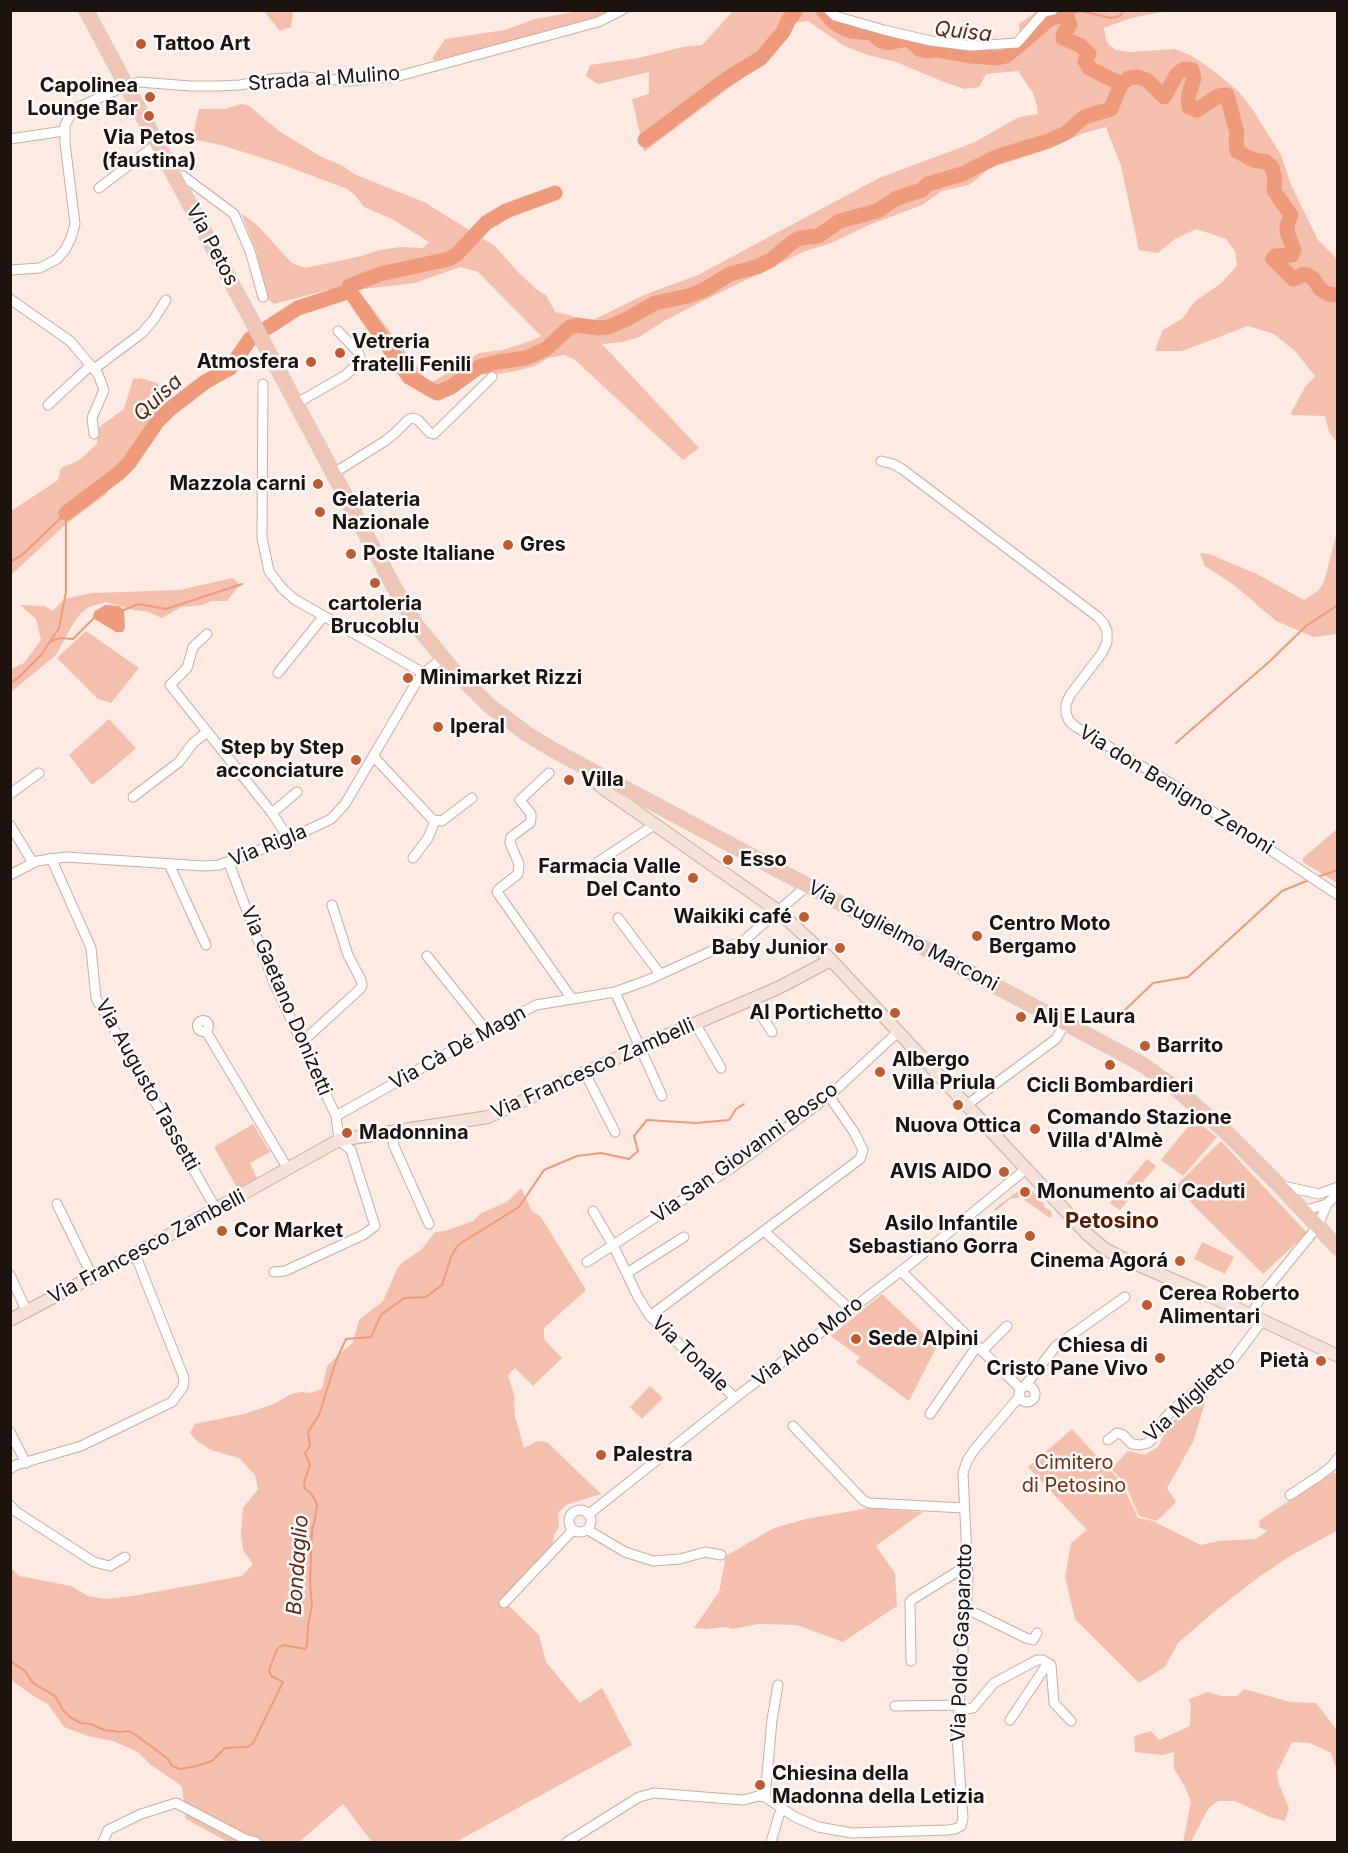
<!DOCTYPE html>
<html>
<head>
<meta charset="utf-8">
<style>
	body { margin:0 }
	#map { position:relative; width:1348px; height:1853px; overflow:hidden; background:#fceae3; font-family:Inter,sans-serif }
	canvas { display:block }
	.frame { position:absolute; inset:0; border:12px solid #1c120e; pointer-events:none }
</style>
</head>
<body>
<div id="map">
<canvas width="1348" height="1853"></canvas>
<div class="frame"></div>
</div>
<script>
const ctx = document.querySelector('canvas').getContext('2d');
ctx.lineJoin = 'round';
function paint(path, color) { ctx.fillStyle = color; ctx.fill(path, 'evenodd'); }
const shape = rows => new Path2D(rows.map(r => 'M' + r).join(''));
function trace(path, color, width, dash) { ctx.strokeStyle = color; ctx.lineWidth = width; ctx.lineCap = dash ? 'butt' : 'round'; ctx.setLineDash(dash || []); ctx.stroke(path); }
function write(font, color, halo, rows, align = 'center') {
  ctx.font = font + ' Inter,sans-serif'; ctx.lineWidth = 5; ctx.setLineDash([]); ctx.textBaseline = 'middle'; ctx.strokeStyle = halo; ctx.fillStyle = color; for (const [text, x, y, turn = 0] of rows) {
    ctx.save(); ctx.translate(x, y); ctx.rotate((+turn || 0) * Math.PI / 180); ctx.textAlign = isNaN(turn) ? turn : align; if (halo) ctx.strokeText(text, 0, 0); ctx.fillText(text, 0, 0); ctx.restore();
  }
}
paint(shape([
	[264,11,293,11,291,27,280,31],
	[579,11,633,11,598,25,482,59,454,65,444,64,432,59,445,39,505,30,535,19],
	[733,11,824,11,834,18,853,26,890,36,981,52,1002,50,1021,51,1019,24,1037,11,1187,11,1182,12,1162,12,1131,18,1104,28,1106,40,1110,46,1116,50,1129,52,1175,49,1192,56,1215,72,1239,92,1253,110,1281,155,1291,185,1318,240,1337,259,1337,442,1329,432,1325,416,1290,415,1305,387,1315,376,1295,351,1274,334,1248,326,1182,351,1155,351,1163,330,1183,318,1194,302,1220,284,1237,266,1235,251,1226,239,1196,229,1175,239,1158,253,1139,250,1121,166,1106,127,1084,133,1039,152,990,168,969,185,942,191,922,205,869,225,829,244,805,251,705,300,664,321,639,337,623,342,602,344,699,448,683,460,574,359,564,355,548,358,535,366,516,371,499,374,472,374,442,394,426,396,402,372,354,298,349,295,327,290,274,304,268,299,263,288,256,250,241,213,257,225,292,263,305,268,362,256,379,250,401,247,423,248,429,242,392,219,364,207,354,194,347,189,278,163,221,145,196,140,193,135,199,109,225,109,241,104,248,105,279,131,320,156,343,166,354,174,424,202,495,246,518,272,536,289,546,295,555,312,570,315,579,320,593,320,644,295,698,275,879,178,973,143,1019,117,1038,114,1037,106,1033,93,1018,71,986,74,979,87,964,89,944,82,896,62,868,55,844,46,808,21,793,23,769,58,644,152,632,99,649,94,649,72,598,84,586,76,590,65,638,58,683,47,702,45],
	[460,267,478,272,541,336,531,341,503,350,479,353,430,384,369,304,355,290,415,283],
	[140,378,157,383,165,397,154,425,131,449,106,494,65,525,11,575,11,511,58,480,61,468,78,461,97,444,98,428,124,409,133,379],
	[1337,532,1337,634,1314,637,1276,621,1234,585,1205,566,1200,553,1209,554,1255,573,1304,600,1318,591,1324,582],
	[232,578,238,582,239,586,227,601,211,601,203,605,181,607,162,618,148,612,129,609,106,602,89,607,82,612,74,622,56,655,11,692,11,669,24,663,41,640,36,619,20,605,45,606,53,611,64,599,92,593,180,590],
	[86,631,139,668,111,703,98,699,57,658],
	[109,719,136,748,110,771,92,785,69,755],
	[1337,829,1337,883,1303,862,1303,858],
	[1191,1123,1196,1127,1199,1123,1217,1137,1183,1176,1161,1160],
	[253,1124,270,1152,250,1163,257,1178,238,1189,214,1147],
	[1221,1141,1307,1233,1263,1274,1175,1187],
	[1147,1159,1156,1166,1120,1210,1110,1203],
	[521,1188,532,1211,541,1217,586,1290,544,1328,544,1339,562,1358,533,1386,515,1368,508,1375,514,1395,515,1416,524,1448,537,1441,547,1442,601,1494,566,1505,558,1513,559,1526,554,1535,552,1549,502,1599,539,1635,546,1662,580,1703,602,1688,632,1745,456,1842,372,1842,343,1804,299,1842,228,1842,186,1819,182,1786,151,1765,138,1752,113,1741,88,1736,64,1727,48,1704,35,1697,11,1680,11,1568,19,1576,71,1586,88,1596,105,1599,133,1596,242,1576,253,1564,243,1550,241,1534,243,1508,258,1489,255,1475,239,1458,211,1450,198,1442,190,1433,195,1424,244,1414,274,1404,291,1394,301,1392,311,1393,322,1389,327,1366,353,1342,359,1320,383,1301,397,1269,403,1262,422,1249,435,1232,445,1231,473,1221,481,1213,507,1202],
	[1021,1189,1032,1191,1036,1195,1036,1199,1044,1203,1044,1207,1051,1211,1052,1216,1050,1218,1020,1197,1010,1199,996,1211,994,1209],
	[1202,1242,1234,1257,1225,1274,1194,1259],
	[882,1294,924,1334,936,1348,909,1401,856,1362,860,1357,831,1336],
	[650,1386,663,1398,642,1419,630,1407],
	[1209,1390,1193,1442,1167,1488,1176,1502,1157,1521,1139,1516,1125,1483,1111,1469,1128,1451,1145,1455,1158,1447,1168,1427,1181,1413],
	[1072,1429,1121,1482,1138,1518,1153,1521,1201,1545,1219,1541,1256,1539,1267,1531,1259,1527,1260,1520,1334,1472,1337,1475,1337,1531,1292,1555,1259,1577,1215,1611,1178,1643,1165,1667,1139,1683,1075,1619,1065,1577,1071,1543,1087,1530,1028,1467],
	[869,1508,923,1512,876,1546,895,1573,897,1606,843,1642,797,1625,758,1624,732,1629,725,1627,707,1629,694,1628,719,1592,726,1556,774,1528,806,1519],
	[1244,1689,1290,1702,1316,1703,1337,1730,1337,1771,1331,1753,1310,1743,1292,1742,1277,1772,1279,1785,1289,1808,1285,1821,1270,1817,1235,1801,1218,1801,1208,1809,1191,1842,1183,1842,1191,1802,1185,1787,1174,1769,1174,1752,1162,1755,1135,1752,1134,1736,1151,1731,1159,1740,1190,1726,1191,1707,1189,1699,1208,1692,1221,1696,1237,1696]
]), '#f4c0ad');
paint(shape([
	[105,605,119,606,124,610,125,627,123,632,116,632,93,618,94,612]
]), '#ef9a7a');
trace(shape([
	[1085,12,1111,18,1120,16,1124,10],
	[1062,17,1080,11,1085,12,1085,10],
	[10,562,21,556,66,513],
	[124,610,138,604,166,609,242,584],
	[49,642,60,638,73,639,94,618],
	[10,683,18,678,41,655,59,628,66,592,66,513],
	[1176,743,1270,661,1306,626,1338,605],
	[1317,877,1338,870],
	[1123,1012,1153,983,1188,977,1282,891,1309,880],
	[10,1661,25,1671,33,1683,55,1696,63,1710,70,1717,81,1723,91,1724,104,1730,120,1732,129,1731,136,1735,168,1759,172,1766,180,1769,197,1766,212,1761,225,1748,248,1747,253,1743,283,1682,271,1676,269,1670,277,1649,283,1645,305,1649,307,1646,308,1625,312,1605,310,1583,312,1529,315,1520,317,1504,311,1493,305,1489,304,1483,310,1465,305,1453,310,1446,308,1432,319,1415,336,1361,346,1339,371,1337,381,1315,404,1298,426,1297,442,1285,451,1257,458,1245,519,1207,544,1170,577,1156,601,1153,629,1159,638,1151,634,1136,647,1120,696,1123,729,1120,736,1109,744,1104]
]), '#ef9a7a', 2);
trace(shape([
	[823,10,832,21,841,27,850,31,871,33,881,41,888,43,907,39,912,42,919,49,926,51,937,50,972,56,997,58,1006,56,1022,43,1047,21,1054,17,1062,17,1068,19,1070,25,1064,33,1063,38,1081,46,1089,54,1085,61,1089,68,1115,81,1121,86],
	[645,140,725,80,761,58,783,32,788,21,796,10],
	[349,286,380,274,449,259,457,254,486,223,506,211,555,193],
	[350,291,409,377,437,393,451,387,479,367,497,362,526,358,546,349,570,327,577,325,598,328,609,327,627,319,655,303,688,296,704,290,730,274,757,267,771,260,794,241,800,238,818,236,840,221,877,211,897,198,922,190,928,184,962,174,996,157,1048,141,1066,133,1084,117,1111,109,1121,84,1129,78,1138,77,1147,80,1164,97,1177,74,1184,69,1192,70,1194,78,1188,97,1189,107,1197,110,1218,96,1227,95,1237,133,1236,142,1237,151,1253,160,1266,162,1272,167,1275,179,1274,191,1291,215,1287,226,1287,232,1294,250,1292,255,1275,256,1273,259,1293,279,1297,278,1303,274,1307,275,1314,279,1320,289,1328,294,1338,295],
	[66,513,119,473,129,463,157,422,170,409,205,382,230,368,250,339,298,308,350,291]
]), '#ef9a7a', 15);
const street = shape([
	[829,10,835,16,884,30,931,41,971,46,1017,43,1044,12,1053,10],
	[10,139,64,131],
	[175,176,183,176,234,214,250,251,263,297],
	[99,188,158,143],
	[10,270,40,268,57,259,65,250,71,238,75,224,65,143,65,125,71,114,79,107,119,89,139,82,190,86,217,86,240,85,271,79,304,77,348,81,399,76,598,22,622,10],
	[10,299,70,341,98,374,104,390,92,418,94,434],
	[94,369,142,333,154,319,166,300],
	[263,384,262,538,269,571,282,588,294,599,418,670,422,675],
	[297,403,346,375,358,363,360,357,358,352,338,331],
	[48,405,91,365],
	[881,461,893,464,902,469,1098,617,1104,624,1107,631,1107,642,1102,653,1070,695,1066,704,1066,713,1069,721,1076,727,1170,783,1338,895],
	[334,473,385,441,395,433,409,419,413,418,418,420,430,433,434,434,492,377],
	[207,634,193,647,187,668,170,685,272,813,289,839],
	[278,673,323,617],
	[374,757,433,820,442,821,472,798],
	[549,773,520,800,531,814,531,819,530,823,511,837,510,843,519,864,518,874,499,889,497,892,572,999],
	[10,794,39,773],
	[133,797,179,762,193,743,207,732],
	[272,813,297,792],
	[10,825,33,863],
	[51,858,91,948,96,998,216,1209],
	[413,858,428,838,435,821],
	[598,862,654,825],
	[229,863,274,983,336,1116,339,1140,351,1150,375,1226,363,1235,285,1271,274,1272],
	[169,864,206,945],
	[10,875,37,861,66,857,204,866,219,865,289,839,331,819,345,804,416,683,422,675,442,658],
	[618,918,660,974],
	[427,956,487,1031],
	[615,992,662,1096],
	[751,999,772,1032],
	'197.5 1026a5.5 5.5 0 1 1 11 0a5.5 5.5 0 1 1-11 0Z',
	[695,1023,721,1068],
	[206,1031,288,1169],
	[301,1043,360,989,362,985,361,980,348,955,332,905],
	[585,1073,615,1132],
	[968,1104,1056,1039,1066,1022],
	[336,1116,487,1031,536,1005,615,992,648,980,716,949,741,943,807,886],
	[391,1132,394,1146,429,1224],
	[1279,1185,1319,1194,1338,1187],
	[57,1204,92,1276],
	[593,1211,613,1245,730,1169,829,1096,899,1031],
	[1303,1211,1327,1204],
	[764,1231,850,1309],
	[587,1262,613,1245,638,1297,650,1316,735,1398],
	[901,1271,1021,1389],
	[627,1273,684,1237],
	[10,1275,27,1312],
	[650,1316,860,1159,863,1150,854,1132,829,1096],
	[1251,1316,1261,1296,1318,1226,1327,1204,1338,1193],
	[982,1351,1007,1326],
	'1019 1394a8 8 0 1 1 16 0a8 8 0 1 1-16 0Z',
	[1024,1387,1056,1346,1125,1297],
	[930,1414,977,1346],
	[793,1426,863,1500,869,1503,964,1508],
	[10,1432,26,1463],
	[1108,1440,1117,1433,1123,1435,1132,1444,1140,1445,1148,1443,1152,1439,1164,1419,1177,1406,1229,1365,1262,1321],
	[10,1469,16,1465,81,1446,172,1402,183,1387,184,1378,135,1254],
	[1290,1495,1319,1476,1332,1466,1338,1458],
	[10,1505,15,1511,94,1562,110,1566,125,1557],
	'569 1521a11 11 0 1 1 22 0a11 11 0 1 1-22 0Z',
	[589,1514,735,1398,909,1265,1026,1169],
	[588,1530,625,1552,653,1561,680,1559,705,1552,721,1555],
	[504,1603,573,1530],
	[966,1611,973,1612,1026,1638,1033,1640,1037,1633],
	[911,1661,910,1602,913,1599,968,1565],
	[895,1706,960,1705],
	[959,1710,973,1708,994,1683,1037,1660,1043,1660,1051,1665,1054,1703,1071,1721],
	[1010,1720,1048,1663],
	[765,1797,772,1720,778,1685],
	[103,1842,108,1830,141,1814,176,1803,245,1839,256,1842],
	[567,1842,639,1797,654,1793,729,1799,744,1800,758,1796,765,1797,795,1817,818,1827,852,1833,947,1830,955,1829,961,1826,963,1818,957,1737,968,1579,963,1473,967,1461,974,1450,1020,1396],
	[771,1842,779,1815,783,1809]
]);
const secondary = shape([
	[585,768,600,786,778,911,831,960,1087,1234,1105,1249,1120,1257,1210,1296,1338,1356],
	[10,1320,135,1254,339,1140,488,1117,654,1041,778,988,831,960]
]);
const primary = shape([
	[86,10,394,587,416,625,453,670,491,707,527,734,555,751,1140,1063,1174,1087,1225,1131,1279,1185,1338,1248]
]);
trace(street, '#cbaea3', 11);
trace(secondary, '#cbaea3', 14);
trace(primary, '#d2d0cf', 16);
trace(street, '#fff', 9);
trace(secondary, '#f7e2da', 12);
trace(primary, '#efc5b5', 14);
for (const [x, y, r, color] of [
	[141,44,6,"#c15a2f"],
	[150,97,6,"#c15a2f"],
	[149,116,6,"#c15a2f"],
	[340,353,6,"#c15a2f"],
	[311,362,6,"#c15a2f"],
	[318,484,6,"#c15a2f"],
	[320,512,6,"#c15a2f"],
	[508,545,6,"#c15a2f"],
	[351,554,6,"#c15a2f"],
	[375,583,6,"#c15a2f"],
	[408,678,6,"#c15a2f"],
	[438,727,6,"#c15a2f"],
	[356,760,6,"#c15a2f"],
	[569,780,6,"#c15a2f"],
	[728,860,6,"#c15a2f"],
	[693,878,6,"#c15a2f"],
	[804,917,6,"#c15a2f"],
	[977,936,6,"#c15a2f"],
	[840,948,6,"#c15a2f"],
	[895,1013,6,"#c15a2f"],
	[1021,1017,6,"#c15a2f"],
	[1145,1046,6,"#c15a2f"],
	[1110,1065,6,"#c15a2f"],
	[880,1072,6,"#c15a2f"],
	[958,1105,6,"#c15a2f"],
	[1035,1129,6,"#c15a2f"],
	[347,1133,6,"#c15a2f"],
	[1004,1172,6,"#c15a2f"],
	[1025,1192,6,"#c15a2f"],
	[222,1231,6,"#c15a2f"],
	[1030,1236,6,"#c15a2f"],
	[1180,1261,6,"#c15a2f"],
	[1147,1305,6,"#c15a2f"],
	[856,1339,6,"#c15a2f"],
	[1160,1358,6,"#c15a2f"],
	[1321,1361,6,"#c15a2f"],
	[601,1455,6,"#c15a2f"],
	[760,1785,6,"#c15a2f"]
]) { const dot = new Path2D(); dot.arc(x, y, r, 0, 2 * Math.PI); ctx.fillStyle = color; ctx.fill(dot); trace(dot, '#fbfbfb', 2); }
write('bold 20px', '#1c120e', '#fbfbfb', [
	["Tattoo Art",153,44],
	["Capolinea",138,86,"right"],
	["Lounge Bar",138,109,"right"],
	["Via Petos",149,138,"center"],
	["(faustina)",149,161,"center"],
	["Vetreria",352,342],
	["fratelli Fenili",352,365],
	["Atmosfera",299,362,"right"],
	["Mazzola carni",306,484,"right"],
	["Gelateria",332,500],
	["Nazionale",332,523],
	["Gres",520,545],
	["Poste Italiane",363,554],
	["cartoleria",375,604,"center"],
	["Brucoblu",375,627,"center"],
	["Minimarket Rizzi",420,678],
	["Iperal",450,727],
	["Step by Step",344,748,"right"],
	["acconciature",344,771,"right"],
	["Villa",581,780],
	["Esso",740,860],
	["Farmacia Valle",681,867,"right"],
	["Del Canto",681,890,"right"],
	["Waikiki café",792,917,"right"],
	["Centro Moto",989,924],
	["Bergamo",989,947],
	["Baby Junior",828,948,"right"],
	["Al Portichetto",883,1013,"right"],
	["Alj E Laura",1033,1017],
	["Barrito",1157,1046],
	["Albergo",892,1060],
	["Villa Priula",892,1083],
	["Cicli Bombardieri",1110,1086,"center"],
	["Comando Stazione",1047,1118],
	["Villa d'Almè",1047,1141],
	["Nuova Ottica",958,1126,"center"],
	["Madonnina",359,1133],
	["AVIS AIDO",992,1172,"right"],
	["Monumento ai Caduti",1037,1192],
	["Asilo Infantile",1018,1224,"right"],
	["Sebastiano Gorra",1018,1247,"right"],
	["Cor Market",234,1231],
	["Cinema Agorá",1168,1261,"right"],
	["Cerea Roberto",1159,1294],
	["Alimentari",1159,1317],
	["Sede Alpini",868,1339],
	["Chiesa di",1148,1346,"right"],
	["Cristo Pane Vivo",1148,1369,"right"],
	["Pietà",1309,1361,"right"],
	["Palestra",613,1455],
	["Chiesina della",772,1774],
	["Madonna della Letizia",772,1797]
], 'left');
write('20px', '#1c120e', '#fbfbfb', [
	["Strada al Mulino",324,79,-4],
	["Via Petos",212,245,62],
	["Via don Benigno Zenoni",1176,790,32],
	["Via Rigla",268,846,-22],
	["Via Guglielmo Marconi",903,936,28],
	["Via Gaetano Donizetti",286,1001,67],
	["Via Cà Dé Magn",458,1048,-29],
	["Via Francesco Zambelli",593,1069,-24],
	["Via Augusto Tassetti",147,1085,61],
	["Via San Giovanni Bosco",745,1153,-36],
	["Via Francesco Zambelli",147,1247,-28],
	["Via Aldo Moro",808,1342,-38],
	["Via Tonale",690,1354,44],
	["Via Miglietto",1190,1399,-43],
	["Via Poldo Gasparotto",962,1643,-88]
]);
write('20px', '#7a300d', '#fbfbfb', [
	["Cimitero",1074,1463],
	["di Petosino",1074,1486]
]);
write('italic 21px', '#5d2812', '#fbfbfb', [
	["Quisa",963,32,6],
	["Quisa",158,398,-43],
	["Bondaglio",298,1565,-86]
]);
write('bold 22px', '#5a1b00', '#fbfbfb', [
	["Petosino",1112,1221]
]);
</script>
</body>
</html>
